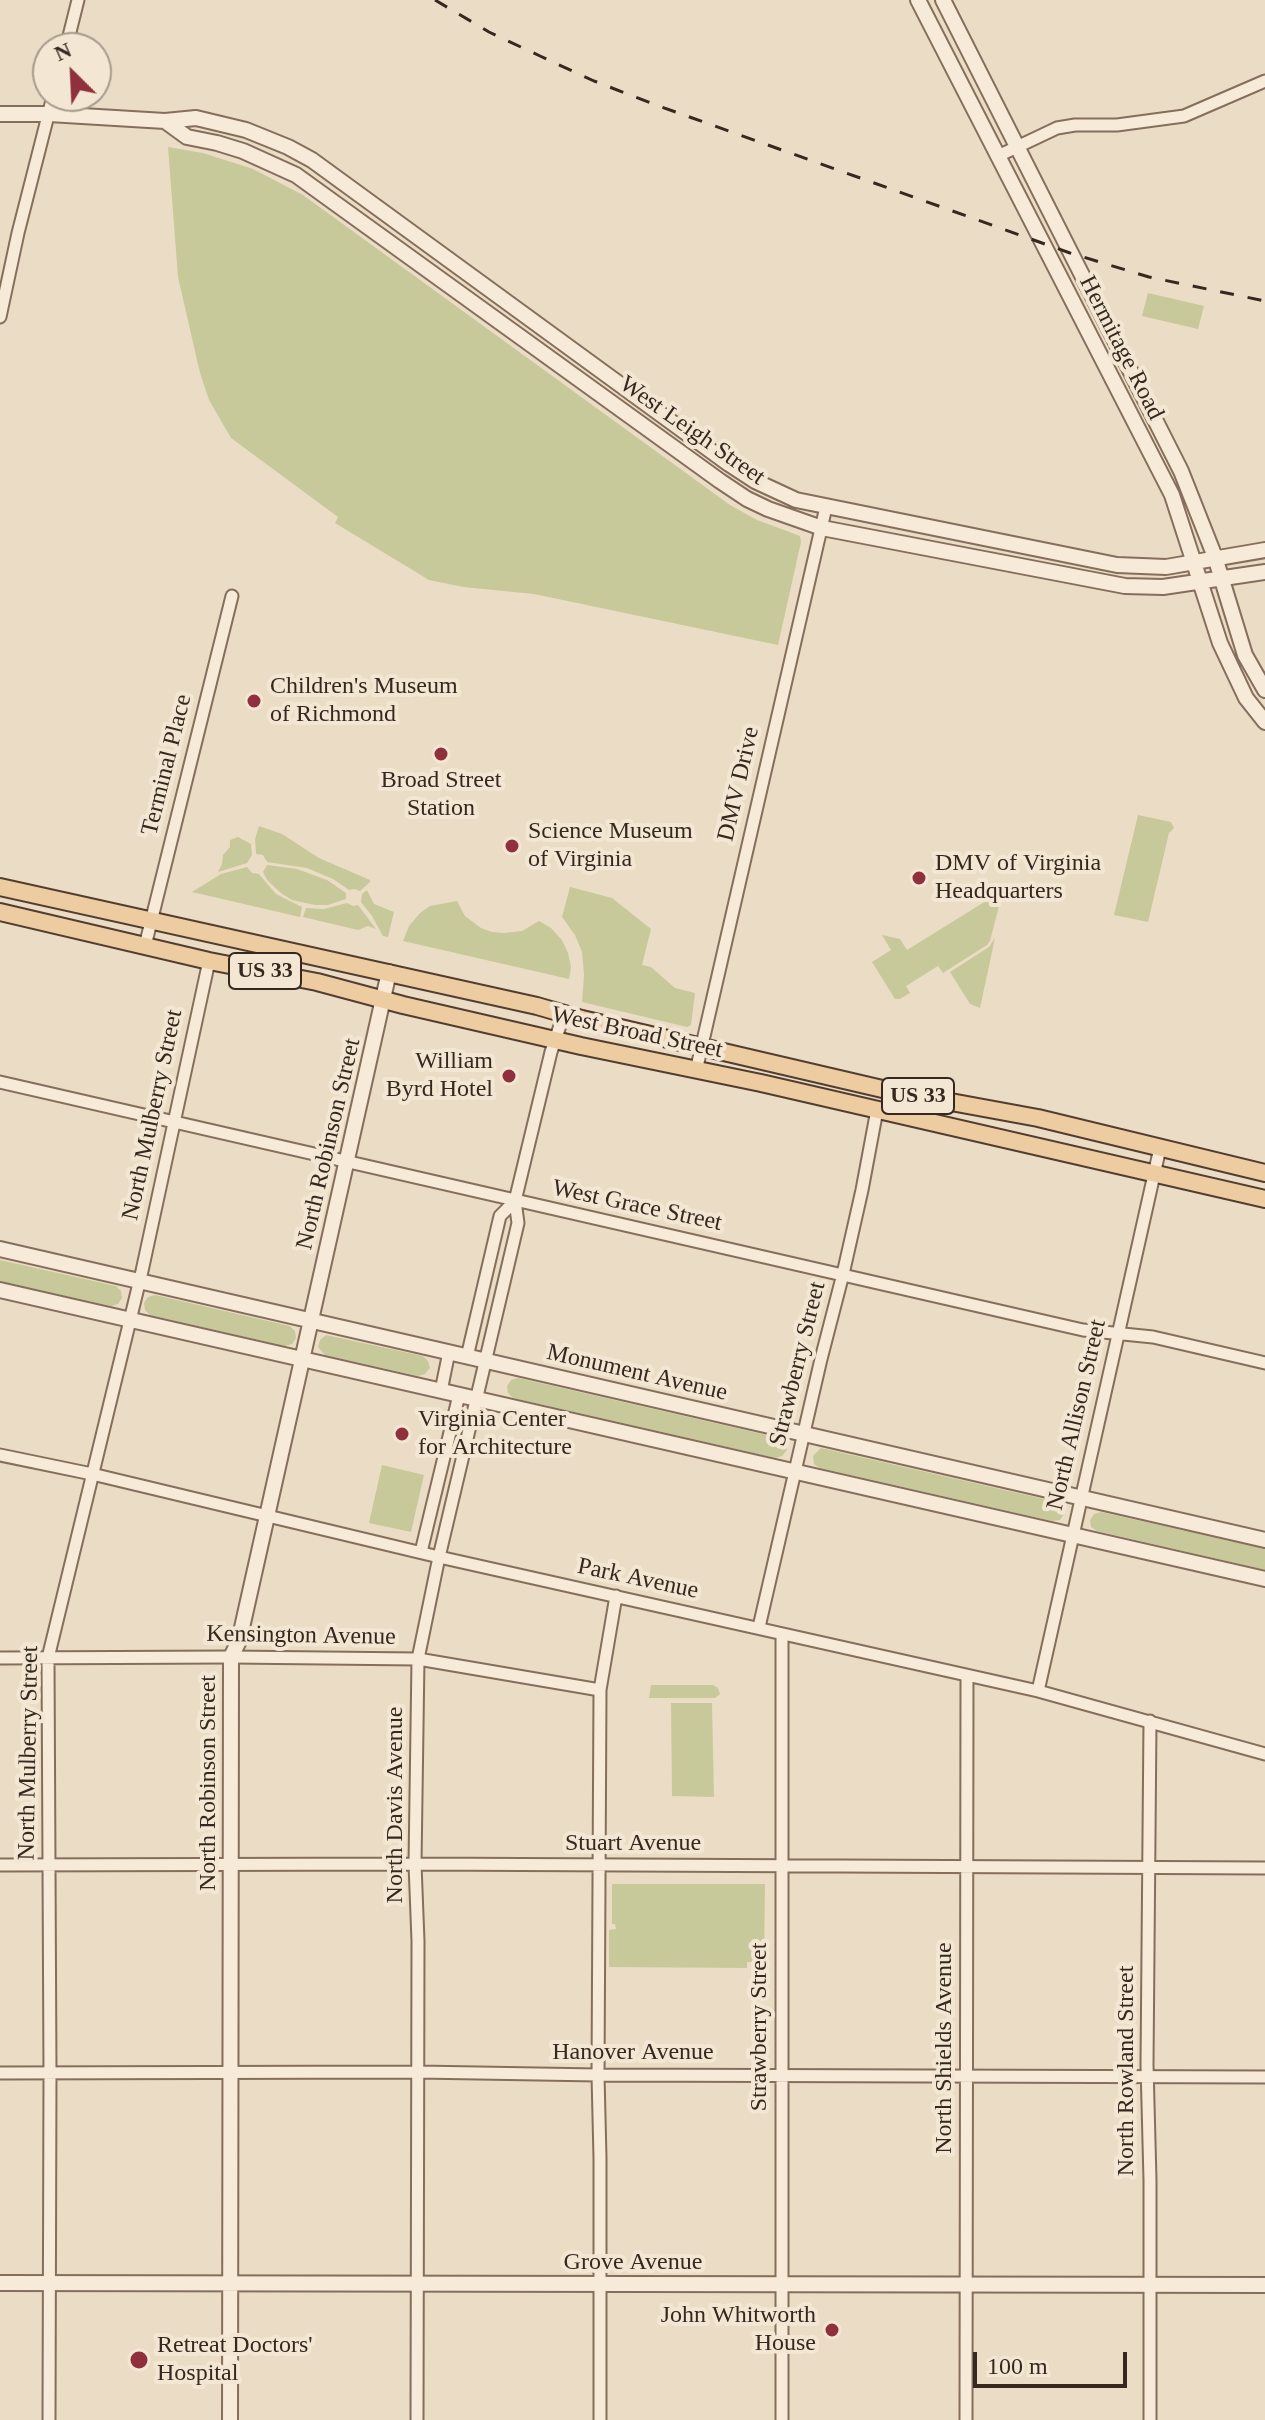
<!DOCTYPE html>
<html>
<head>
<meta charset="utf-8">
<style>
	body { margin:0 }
	#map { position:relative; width:1265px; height:2420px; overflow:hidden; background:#ebdcc5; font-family:Georgia,serif }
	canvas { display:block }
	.north { position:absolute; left:32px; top:32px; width:80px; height:80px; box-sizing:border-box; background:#f3e7d4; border:2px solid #a79b8c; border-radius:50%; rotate:336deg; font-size:22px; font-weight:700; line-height:32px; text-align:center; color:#36281f }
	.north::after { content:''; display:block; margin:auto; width:28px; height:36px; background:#90303c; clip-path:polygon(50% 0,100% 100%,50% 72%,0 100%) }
	.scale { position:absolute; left:973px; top:2352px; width:154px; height:36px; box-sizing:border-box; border:4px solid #36281f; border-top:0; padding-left:10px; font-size:24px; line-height:28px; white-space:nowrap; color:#36281f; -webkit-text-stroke:6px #f3e7d4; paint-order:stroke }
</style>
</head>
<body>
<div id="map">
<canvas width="1265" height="2420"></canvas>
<div class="north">N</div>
<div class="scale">100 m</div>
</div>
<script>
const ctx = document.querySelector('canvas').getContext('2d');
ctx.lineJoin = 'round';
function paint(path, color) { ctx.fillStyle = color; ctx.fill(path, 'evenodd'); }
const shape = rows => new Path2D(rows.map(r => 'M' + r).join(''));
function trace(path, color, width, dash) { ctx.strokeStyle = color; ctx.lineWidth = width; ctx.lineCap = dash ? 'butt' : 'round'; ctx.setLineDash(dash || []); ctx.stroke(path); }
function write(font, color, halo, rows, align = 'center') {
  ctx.font = font + ' Georgia,serif'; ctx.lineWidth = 8; ctx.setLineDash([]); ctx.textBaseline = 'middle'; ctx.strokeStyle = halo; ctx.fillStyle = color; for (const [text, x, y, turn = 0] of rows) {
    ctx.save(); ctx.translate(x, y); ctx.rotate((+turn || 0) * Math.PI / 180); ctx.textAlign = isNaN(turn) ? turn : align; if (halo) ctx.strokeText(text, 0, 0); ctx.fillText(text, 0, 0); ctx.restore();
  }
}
paint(shape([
	[168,147,203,153,253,169,303,195,730,505,757,520,800,536,801,542,778,645,534,594,463,587,429,580,335,523,338,517,231,438,209,400,200,373,178,277],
	[1148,293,1204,306,1198,329,1142,316],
	[1138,815,1171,822,1174,828,1169,833,1148,922,1114,915],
	[259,826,282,834,319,858,370,880,370,882,360,891,355,889,349,890,333,879,307,868,267,862,263,855,256,854,255,839],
	[238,837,251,844,252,855,247,863,218,872,222,864,223,855,230,847,230,840],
	[267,865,297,869,327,880,346,893,346,899,328,905,315,905,292,900,281,893,267,880,263,872],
	[247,867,252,873,259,874,276,894,302,907,300,917,192,892,221,874],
	[570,887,612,898,651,929,642,965,651,967,675,988,695,993,691,1025,687,1027,582,1002,584,975,582,952,575,935,562,917],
	[367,890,374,904,394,912,388,937,383,936,372,916,361,902,362,894],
	[457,901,465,916,481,928,492,932,504,933,522,931,539,921,551,928,562,940,568,953,571,967,569,979,403,941,409,926,420,913,430,906],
	[986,901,997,903,999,906,990,941,987,945,943,973,938,966,906,986,910,993,900,999,895,999,872,962,891,950,882,935,900,939,907,950],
	[347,903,353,906,358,905,376,929,368,926,358,930,303,917,306,908,324,909],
	[995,938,980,1008,970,1004,950,972,989,947],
	[0,1260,116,1286,121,1291,122,1298,118,1304,111,1306,0,1281],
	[155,1295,290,1326,295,1331,296,1338,292,1344,285,1346,150,1315,145,1310,144,1303,148,1297],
	[326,1335,423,1356,428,1361,430,1368,425,1374,418,1376,325,1355,318,1347,320,1340],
	[518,1378,780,1438,786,1443,787,1450,782,1456,775,1458,513,1398,508,1393,507,1386,511,1380],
	[821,1448,1057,1502,1063,1506,1064,1514,1060,1520,1052,1521,820,1468,814,1464,813,1456],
	[382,1465,424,1475,411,1532,369,1523],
	[1101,1512,1265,1549,1265,1570,1097,1531,1091,1527,1090,1520,1094,1514],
	[651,1685,713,1685,718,1688,720,1694,715,1698,649,1698],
	[671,1703,712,1703,714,1797,672,1796],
	[612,1884,765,1884,764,1962,747,1962,747,1968,609,1967,609,1930,616,1929,615,1924,612,1924]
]), '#c8c99a');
const minor = shape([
	[66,48,78,0],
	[998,156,1057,128,1075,125,1117,125,1184,116,1265,81],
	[0,317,18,233,53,96],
	[145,946,232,596],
	[696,1071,826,507],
	[0,1082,1083,1330,1153,1337,1265,1363],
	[467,1357,500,1216,515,1201],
	[441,1391,449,1352],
	[0,1455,92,1474,439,1557,1038,1691,1265,1754],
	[421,1552,459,1395],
	[759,1627,821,1359,843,1274,862,1190,877,1110],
	[782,1634,782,2420],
	[0,1658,231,1657,418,1659,600,1690],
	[1038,1691,1160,1148],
	[1150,1721,1147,2065,1150,2180,1150,2420],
	[0,1865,415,1864,1265,1868],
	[0,2073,418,2072,598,2075,1265,2077],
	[49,2420,50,2073,48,1658,142,1271,209,961],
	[417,2420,418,1941,415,1864,418,1659,439,1557,518,1223,515,1201,551,1052,564,1014],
	[600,2420,600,2158,598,2075,600,1690,616,1596],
	[966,2420,967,1676]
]);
const tertiary = shape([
	[918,0,1172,495,1220,643,1246,698,1265,722],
	[943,0,1181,471,1215,557,1245,655,1265,690],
	[0,114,49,114,165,121,196,118,246,130,288,147,312,160,729,464,755,481,796,500,1117,565,1166,567,1265,550],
	[165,121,187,137,217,143,243,151,296,175,720,481,747,499,768,509,822,528,1125,586,1163,587,1265,572],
	[0,1249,1265,1540],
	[0,1290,1265,1579],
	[0,2283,1265,2285],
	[230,2420,231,1657,239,1641,389,972]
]);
const primary = shape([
	[0,887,537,1006,582,1019,891,1091,1038,1118,1265,1173],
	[0,912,209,961,317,982,403,1005,581,1046,761,1083,1265,1199]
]);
trace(minor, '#856e5c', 15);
trace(tertiary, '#856e5c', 18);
trace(primary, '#533d30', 20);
trace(minor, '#f7ead8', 11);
trace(tertiary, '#f7ead8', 14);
trace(primary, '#eccca0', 16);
trace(shape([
	[435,0,489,32,540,56,594,81,656,105,1070,253,1149,277,1265,301]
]), '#36281f', 3, [14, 14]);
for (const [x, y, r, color] of [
	[254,701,8,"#90303c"],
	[441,754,8,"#90303c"],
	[512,846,8,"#90303c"],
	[919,878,8,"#90303c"],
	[509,1076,8,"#90303c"],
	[402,1434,8,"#90303c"],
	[832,2330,8,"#90303c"],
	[139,2360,10,"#90303c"]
]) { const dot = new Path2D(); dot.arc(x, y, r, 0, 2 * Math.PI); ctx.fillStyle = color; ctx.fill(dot); trace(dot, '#f3e7d4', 3); }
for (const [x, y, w] of [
	[265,971,72],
	[918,1096,72]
]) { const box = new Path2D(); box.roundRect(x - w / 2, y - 18, w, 36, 6); ctx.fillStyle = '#f3e7d4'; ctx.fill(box); trace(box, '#36281f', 2); }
write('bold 22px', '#36281f', null, [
	["US 33",265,971],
	["US 33",918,1096]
]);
write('24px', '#36281f', '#f3e7d4', [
	["Hermitage Road",1121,348,63],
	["West Leigh Street",692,431,35],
	["Terminal Place",167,765,-76],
	["DMV Drive",739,784,-77],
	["West Broad Street",637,1033,12],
	["North Mulberry Street",153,1115,-78],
	["North Robinson Street",329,1144,-77],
	["West Grace Street",637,1206,12],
	["Strawberry Street",798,1364,-76],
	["Monument Avenue",637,1373,13],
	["North Allison Street",1077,1415,-77],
	["Park Avenue",638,1579,12],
	["Kensington Avenue",301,1636,1],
	["North Mulberry Street",29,1753,-89],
	["North Robinson Street",209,1783,-90],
	["North Davis Avenue",396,1805,-90],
	["Stuart Avenue",633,1844],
	["Strawberry Street",760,2027,-90],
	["North Shields Avenue",945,2048,-90],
	["Hanover Avenue",633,2053],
	["North Rowland Street",1127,2071,-90],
	["Grove Avenue",633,2263]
]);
write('24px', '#36281f', '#f3e7d4', [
	["Children's Museum",270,687],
	["of Richmond",270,715],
	["Broad Street",441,781,"center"],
	["Station",441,809,"center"],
	["Science Museum",528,832],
	["of Virginia",528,860],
	["DMV of Virginia",935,864],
	["Headquarters",935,892],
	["William",493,1062,"right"],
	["Byrd Hotel",493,1090,"right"],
	["Virginia Center",418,1420],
	["for Architecture",418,1448],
	["John Whitworth",816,2316,"right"],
	["House",816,2344,"right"],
	["Retreat Doctors'",157,2346],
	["Hospital",157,2374]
], 'left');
</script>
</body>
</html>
